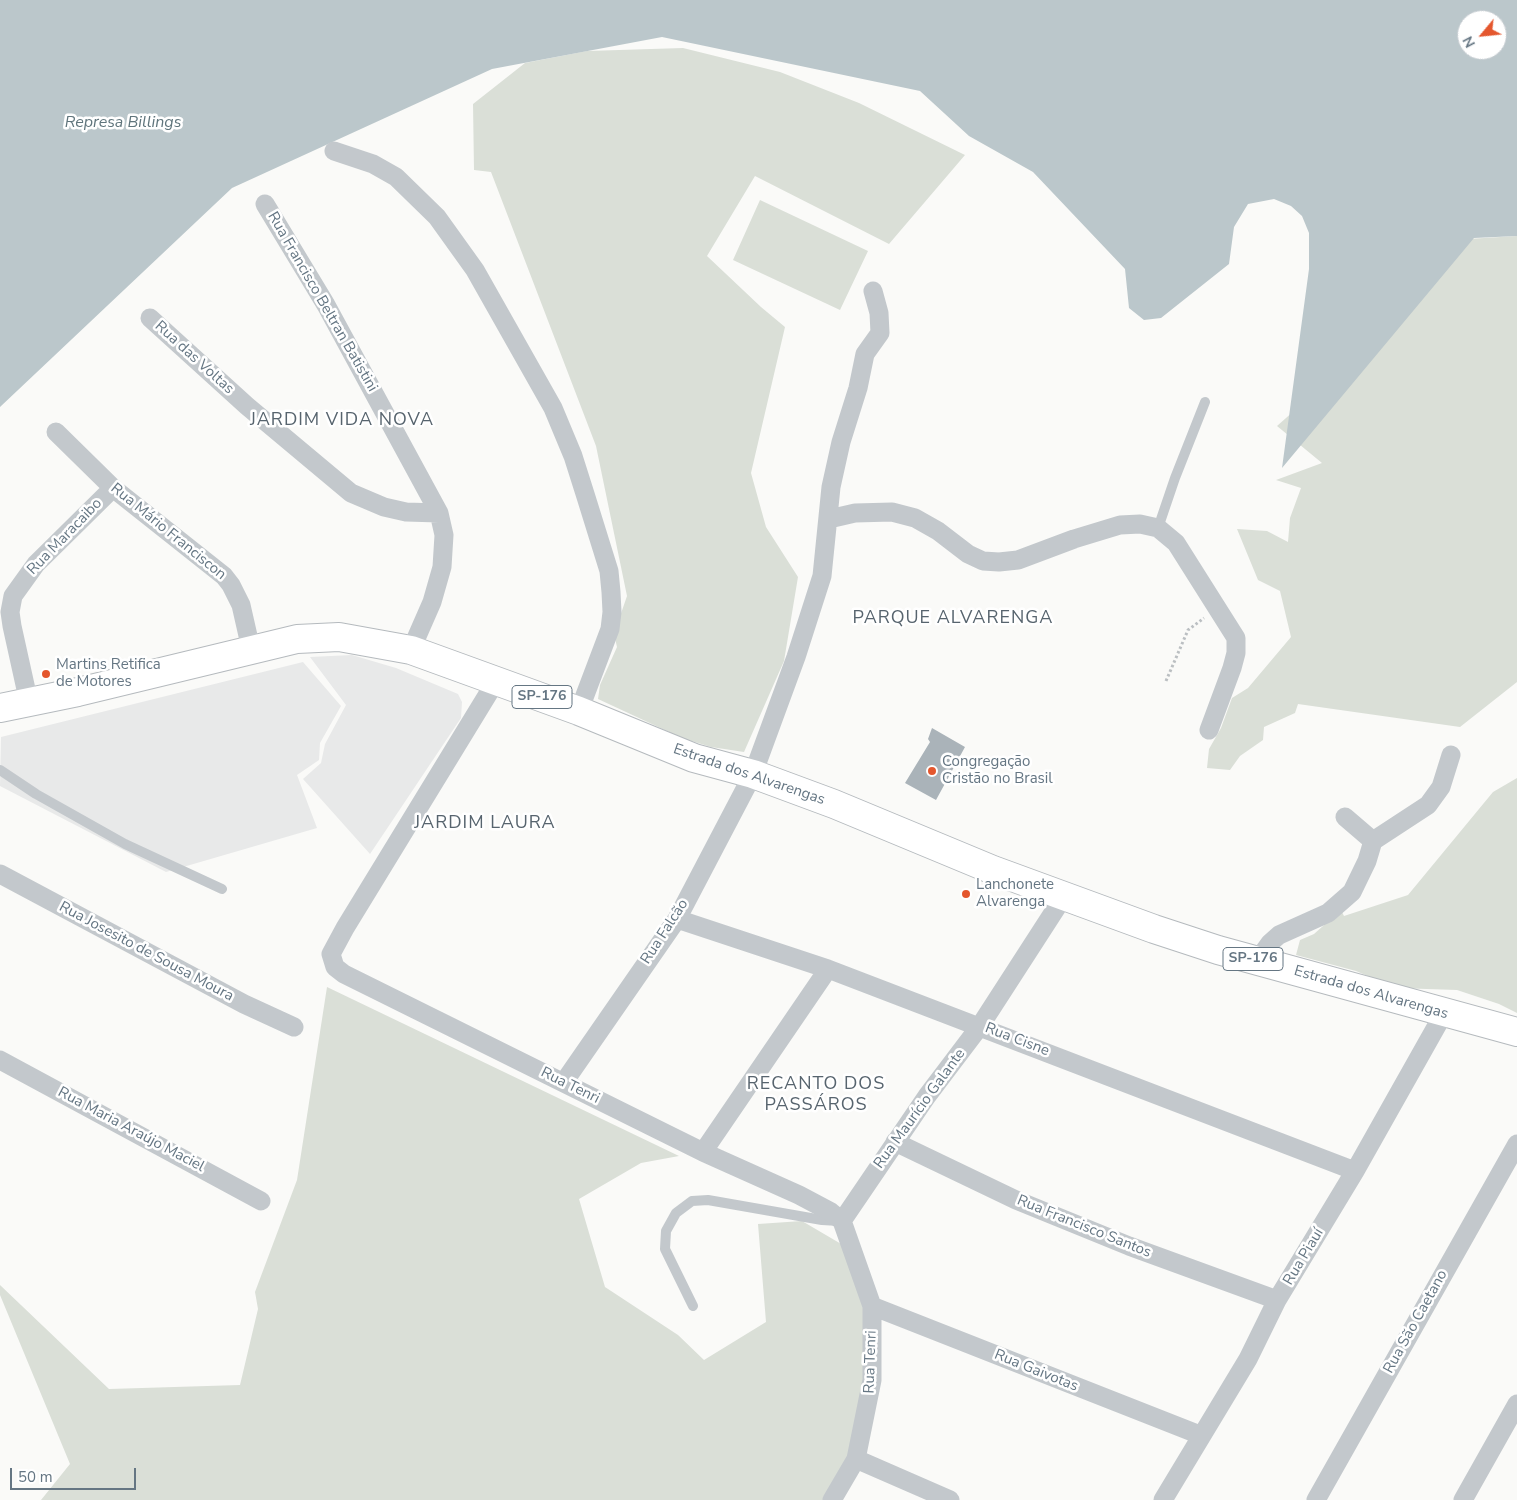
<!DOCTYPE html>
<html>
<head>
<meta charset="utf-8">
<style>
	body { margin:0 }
	#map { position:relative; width:1517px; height:1500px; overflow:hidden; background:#fafaf8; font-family:"Nunito Sans",sans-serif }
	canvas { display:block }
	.north { position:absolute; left:1457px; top:10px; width:50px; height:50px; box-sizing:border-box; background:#fff; border:1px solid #c1c8cd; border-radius:50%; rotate:242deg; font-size:14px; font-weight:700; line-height:20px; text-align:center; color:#657683 }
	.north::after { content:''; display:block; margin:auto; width:18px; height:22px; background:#e4572e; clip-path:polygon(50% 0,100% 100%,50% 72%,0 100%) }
	.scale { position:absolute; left:10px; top:1468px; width:126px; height:22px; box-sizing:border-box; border:2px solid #657683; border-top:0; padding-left:6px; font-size:15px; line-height:18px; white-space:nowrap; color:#657683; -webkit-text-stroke:4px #fff; paint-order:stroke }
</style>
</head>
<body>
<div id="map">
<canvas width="1517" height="1500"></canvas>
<div class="north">N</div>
<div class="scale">50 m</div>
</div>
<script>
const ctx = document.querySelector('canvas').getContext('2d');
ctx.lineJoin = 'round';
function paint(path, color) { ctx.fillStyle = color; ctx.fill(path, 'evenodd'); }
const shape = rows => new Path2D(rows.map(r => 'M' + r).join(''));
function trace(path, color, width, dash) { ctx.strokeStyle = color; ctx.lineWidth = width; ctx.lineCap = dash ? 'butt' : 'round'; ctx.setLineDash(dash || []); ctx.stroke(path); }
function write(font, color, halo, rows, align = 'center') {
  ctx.font = font + ' "Nunito Sans",sans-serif'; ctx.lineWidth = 5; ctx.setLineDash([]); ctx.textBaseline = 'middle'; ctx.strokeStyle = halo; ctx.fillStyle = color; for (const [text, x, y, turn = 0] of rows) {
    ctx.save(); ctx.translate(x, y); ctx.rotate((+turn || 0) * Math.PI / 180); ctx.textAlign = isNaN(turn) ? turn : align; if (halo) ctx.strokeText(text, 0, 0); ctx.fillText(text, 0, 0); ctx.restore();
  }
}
paint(shape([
	[352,655,396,668,458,694,462,702,461,718,370,854,303,779,321,763,325,744,346,705,310,657],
	[303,662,341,706,320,743,319,760,297,775,317,828,166,872,0,786,1,737]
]), '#e8e9e9');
paint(shape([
	[683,48,780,72,859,103,965,155,889,244,755,176,707,256,761,307,785,327,751,473,766,527,798,577,784,661,744,752,711,747,682,738,598,699,600,685,617,647,614,634,627,596,596,446,491,172,474,170,473,104,525,63,587,51],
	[760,200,868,251,840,310,733,260],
	[1517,236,1517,682,1460,727,1298,704,1295,713,1264,727,1263,740,1240,756,1230,770,1207,768,1209,749,1221,728,1232,698,1248,688,1291,637,1280,591,1258,580,1237,529,1267,531,1288,542,1290,518,1301,488,1276,480,1322,463,1277,426,1313,394,1435,241],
	[1517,778,1517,1013,1499,1004,1457,990,1396,988,1356,971,1296,955,1300,940,1314,934,1341,910,1344,916,1408,895,1493,792],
	[327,987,679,1156,641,1163,579,1199,605,1287,678,1335,704,1360,766,1322,758,1224,802,1221,848,1248,866,1307,864,1407,852,1459,827,1500,41,1500,70,1464,0,1295,0,1285,109,1389,240,1385,258,1309,255,1292,297,1180]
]), '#dadfd7');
paint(shape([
	[0,0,1517,0,1517,236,1474,238,1282,468,1309,269,1309,233,1302,216,1291,206,1274,199,1248,204,1234,227,1229,264,1161,318,1144,320,1129,308,1125,269,1033,172,969,136,920,91,662,37,492,69,232,188,0,407],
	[1467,20,1497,20,1497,50,1467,50]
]), '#bbc7cb');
paint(shape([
	[932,728,965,747,936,800,905,783,930,742,928,739]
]), '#aab3b9');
const primary = shape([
	[0,708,78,692,297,639,339,637,411,650,579,711,694,758,753,774,834,804,993,870,1154,929,1218,950,1517,1032]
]);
trace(primary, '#b5babe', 30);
trace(shape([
	[1166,681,1188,630,1204,618]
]), '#bbbfc2', 3, [2.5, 2.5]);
trace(shape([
	[1158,528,1175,478,1205,402],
	[0,770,36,794,125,844,222,889],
	[693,1306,665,1249,666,1231,676,1213,692,1201,708,1200,822,1220,839,1221]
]), '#c3c8cc', 10);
trace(shape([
	[334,151,373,164,396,177,437,217,475,270,553,408,573,456,586,497,609,571,611,592,612,612,610,629,579,711],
	[265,204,326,305,439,513,444,535,442,567,432,602,411,650],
	[150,318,247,406,351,493,384,507,406,512,439,513],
	[56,432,113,488,224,576,231,585,241,605,251,649],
	[829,519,855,513,892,512,915,518,938,531,968,554,983,561,999,562,1018,560,1074,539,1120,525,1140,524,1158,528,1176,543,1236,638,1236,653,1232,668,1209,730],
	[496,681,345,928,331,954,335,967,344,974,703,1152,799,1195,831,1212,842,1221,872,1306,872,1380,856,1459,832,1500],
	[29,703,12,626,10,612,13,596,36,564,113,488],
	[1373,841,1428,805,1441,787,1451,755],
	[0,874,244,1004,294,1027],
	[677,919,828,969,1355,1171],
	[1257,961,1270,943,1279,935,1328,913,1352,892,1367,861,1373,841,1345,817],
	[0,1060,261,1201],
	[564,1082,677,919,753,774,796,657,822,576,831,487,841,442,858,388,865,354,880,333,879,313,873,291],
	[895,1142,1016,1200,1129,1246,1277,1300],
	[703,1152,828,969],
	[842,1221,927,1096,980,1026,1064,896],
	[872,1306,1200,1435],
	[856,1459,950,1500],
	[1163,1500,1248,1359,1277,1300,1355,1171,1444,1013],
	[1316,1500,1517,1144],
	[1463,1500,1517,1404]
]), '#c3c8cc', 19);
trace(primary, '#fff', 28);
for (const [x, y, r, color] of [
	[46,674,5,"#e4572e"],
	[932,771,5,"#e4572e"],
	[966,894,5,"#e4572e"]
]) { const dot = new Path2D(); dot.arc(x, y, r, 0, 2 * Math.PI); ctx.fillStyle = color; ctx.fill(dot); trace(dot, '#fff', 2); }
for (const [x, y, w] of [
	[542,697,60],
	[1253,959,60]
]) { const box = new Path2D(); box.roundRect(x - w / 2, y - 11.5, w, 23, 4); ctx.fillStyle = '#fff'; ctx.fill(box); trace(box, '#657683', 1); }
write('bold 14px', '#657683', null, [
	["SP-176",542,697],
	["SP-176",1253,959]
]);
write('15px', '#657683', '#fff', [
	["Rua Francisco Beltran Batistini",322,302,60],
	["Rua das Voltas",194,358,42],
	["Rua Mário Franciscon",168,532,39],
	["Rua Maracaibo",65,537,-46],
	["Estrada dos Alvarengas",749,775,19],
	["Rua Falcão",665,932,-57],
	["Rua Josesito de Sousa Moura",146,952,28],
	["Estrada dos Alvarengas",1371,993,16],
	["Rua Cisne",1017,1040,21],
	["Rua Tenri",570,1086,26],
	["Rua Maurício Galante",920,1109,-54],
	["Rua Maria Araújo Maciel",131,1130,28],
	["Rua Francisco Santos",1084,1227,22],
	["Rua Piauí",1304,1257,-59],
	["Rua São Caetano",1416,1322,-61],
	["Rua Tenri",871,1362,-88],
	["Rua Gaivotas",1036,1371,22]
]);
write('15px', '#657683', '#fff', [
	["Martins Retifica",56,665],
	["de Motores",56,682],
	["Congregação",942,762],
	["Cristão no Brasil",942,779],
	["Lanchonete",976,885],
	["Alvarenga",976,902]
], 'left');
write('italic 16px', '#60757c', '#fff', [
	["Represa Billings",123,123]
]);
ctx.letterSpacing = '1px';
write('18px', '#57646e', '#fff', [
	["JARDIM VIDA NOVA",342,421],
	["PARQUE ALVARENGA",953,619],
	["JARDIM LAURA",485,824],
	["RECANTO DOS",816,1085],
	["PASSÁROS",816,1106]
]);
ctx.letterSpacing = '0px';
</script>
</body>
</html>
